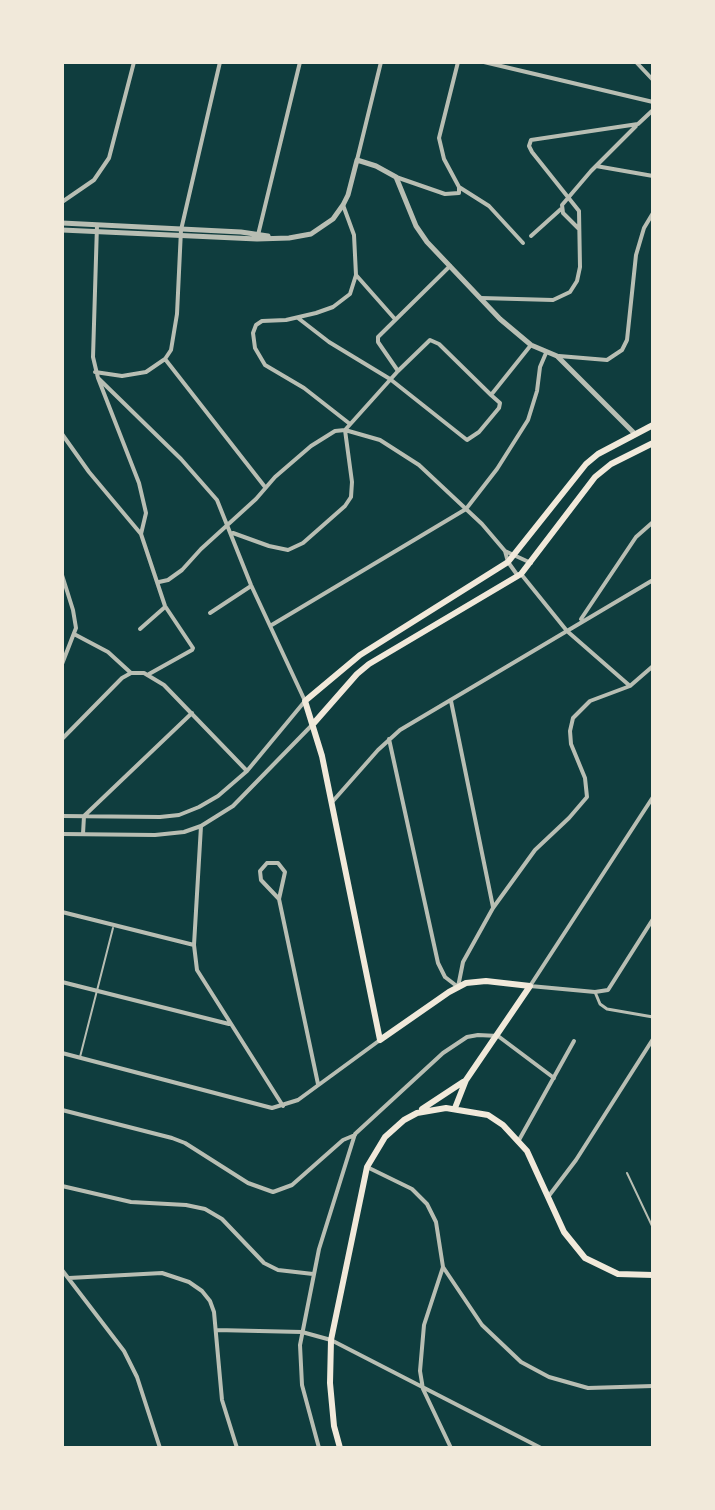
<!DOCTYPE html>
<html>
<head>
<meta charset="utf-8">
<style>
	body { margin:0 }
	#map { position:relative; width:715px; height:1510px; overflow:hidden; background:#0f3d3e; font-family:"Roboto Serif",serif }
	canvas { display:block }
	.frame { position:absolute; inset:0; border:64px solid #f1e9da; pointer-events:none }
</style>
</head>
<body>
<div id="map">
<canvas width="715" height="1510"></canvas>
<div class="frame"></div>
</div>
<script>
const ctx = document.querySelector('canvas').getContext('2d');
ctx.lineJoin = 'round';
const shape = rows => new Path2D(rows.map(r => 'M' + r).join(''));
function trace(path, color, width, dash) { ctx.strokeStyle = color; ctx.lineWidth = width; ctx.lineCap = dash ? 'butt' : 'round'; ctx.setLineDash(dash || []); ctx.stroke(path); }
trace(shape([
	[80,1057,113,928],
	[627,1173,653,1228]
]), '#b8beb3', 2);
trace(shape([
	[595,992,600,1004,607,1009,653,1017]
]), '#b8beb3', 3);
trace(shape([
	[458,62,439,138,444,159,459,187],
	[484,62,653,102],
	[636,62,653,80],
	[357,160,381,62],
	[596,166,653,176],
	[396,177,445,194,459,193,459,187],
	[459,187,489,206,523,243],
	[62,202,94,180,109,158,134,62],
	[343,205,354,235,356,275,350,294,333,307,316,313,286,320,262,321,256,325,253,333,255,348,265,365,304,388,350,424],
	[97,225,93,357,98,378,139,483,146,513,141,534],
	[579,229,563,213,562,205,591,171,636,126],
	[258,235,300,62],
	[531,236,561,209],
	[356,275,394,318],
	[481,298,553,300,570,292,577,281,580,267,579,211,532,152,529,146,531,140,638,124,653,110],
	[298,318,329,342,390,379,467,440,479,432,499,408,500,403,491,395],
	[559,356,607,360,622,350,627,340,636,255,644,228,653,213],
	[165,359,265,487],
	[398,371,378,342,378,337,450,266],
	[95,372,122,376,146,372,165,359,171,350,177,314,181,230,220,62],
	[62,434,89,472,141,534,165,606,193,648,192,650,149,674],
	[233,533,269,546,288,550,303,543,345,506,351,497,352,482,345,430,398,371,430,340,439,344,491,395,531,345],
	[505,551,531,563],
	[521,574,567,631,630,686],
	[62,575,73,610,76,628,62,664],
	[159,582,168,580,182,570,201,549,256,499,275,477,311,446,335,431,345,430,380,440,419,465,482,524,505,551,508,562,518,576],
	[210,613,251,586],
	[581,619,636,537,653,522],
	[270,626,466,509,497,469,528,420,537,391,540,367,546,353],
	[140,629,165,607],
	[74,634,108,652,131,673],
	[451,701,493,907],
	[62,739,122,678,131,673,144,673,164,685,247,771],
	[389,739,438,963,445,977,458,987,463,962,493,908,535,850,569,818,587,797,585,778,571,744,570,731,573,718,590,701,630,686,653,666],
	[653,797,530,986,595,992,608,990,653,919],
	[333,801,378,750,400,730,653,580],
	[62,816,160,817,179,815,199,807,218,796,247,771,305,701,251,585,217,500,181,459,98,378],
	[201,826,194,945,197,970,283,1106],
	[62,834,155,835,184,832,201,826,233,806,314,723],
	[83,834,84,816,192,713],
	[267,863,278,863,285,872,279,899,261,880,260,871,267,863],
	[279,899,318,1084],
	[62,912,194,945],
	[62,982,229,1024],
	[62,1053,272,1108,298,1100,380,1040],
	[62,1110,172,1138,185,1143,248,1183,273,1192,292,1185,343,1140,355,1135],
	[519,1140,574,1041],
	[367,1167,412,1189,427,1204,436,1222,443,1267,424,1325,420,1371,423,1389,451,1448],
	[62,1186,131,1202,186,1205,205,1209,222,1219,264,1263,278,1270,313,1274],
	[548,1197,576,1160,653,1039],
	[443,1267,482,1325,521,1362,549,1377,588,1388,653,1386],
	[62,1270,124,1351,137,1377,160,1448],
	[69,1278,162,1273,189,1282,202,1291,210,1301,214,1312,222,1400,237,1448],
	[216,1330,302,1332,331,1340,541,1448],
	[319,1448,302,1385,300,1345,319,1249,355,1134,443,1053,467,1037,478,1035,498,1036,554,1078]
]), '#b8beb3', 4);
trace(shape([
	[62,223,241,232,268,236],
	[62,230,257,239,289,238,311,234,333,219,343,205,348,195,357,160,376,166,396,177,416,226,427,242,500,319,531,345,557,356,635,434]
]), '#b8beb3', 5);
trace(shape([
	[314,723,357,674,369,664,521,574,595,477,611,464,653,443],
	[455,1108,466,1080,530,986,486,981,466,983,449,992,380,1040,322,756,305,701,360,655,508,562,586,464,598,454,653,425],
	[422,1109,463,1082],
	[340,1448,334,1426,330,1383,331,1340,367,1167,385,1137,404,1120,417,1113,446,1108,488,1115,503,1125,527,1151,564,1232,585,1258,618,1274,653,1275]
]), '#f1e9da', 6);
</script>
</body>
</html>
